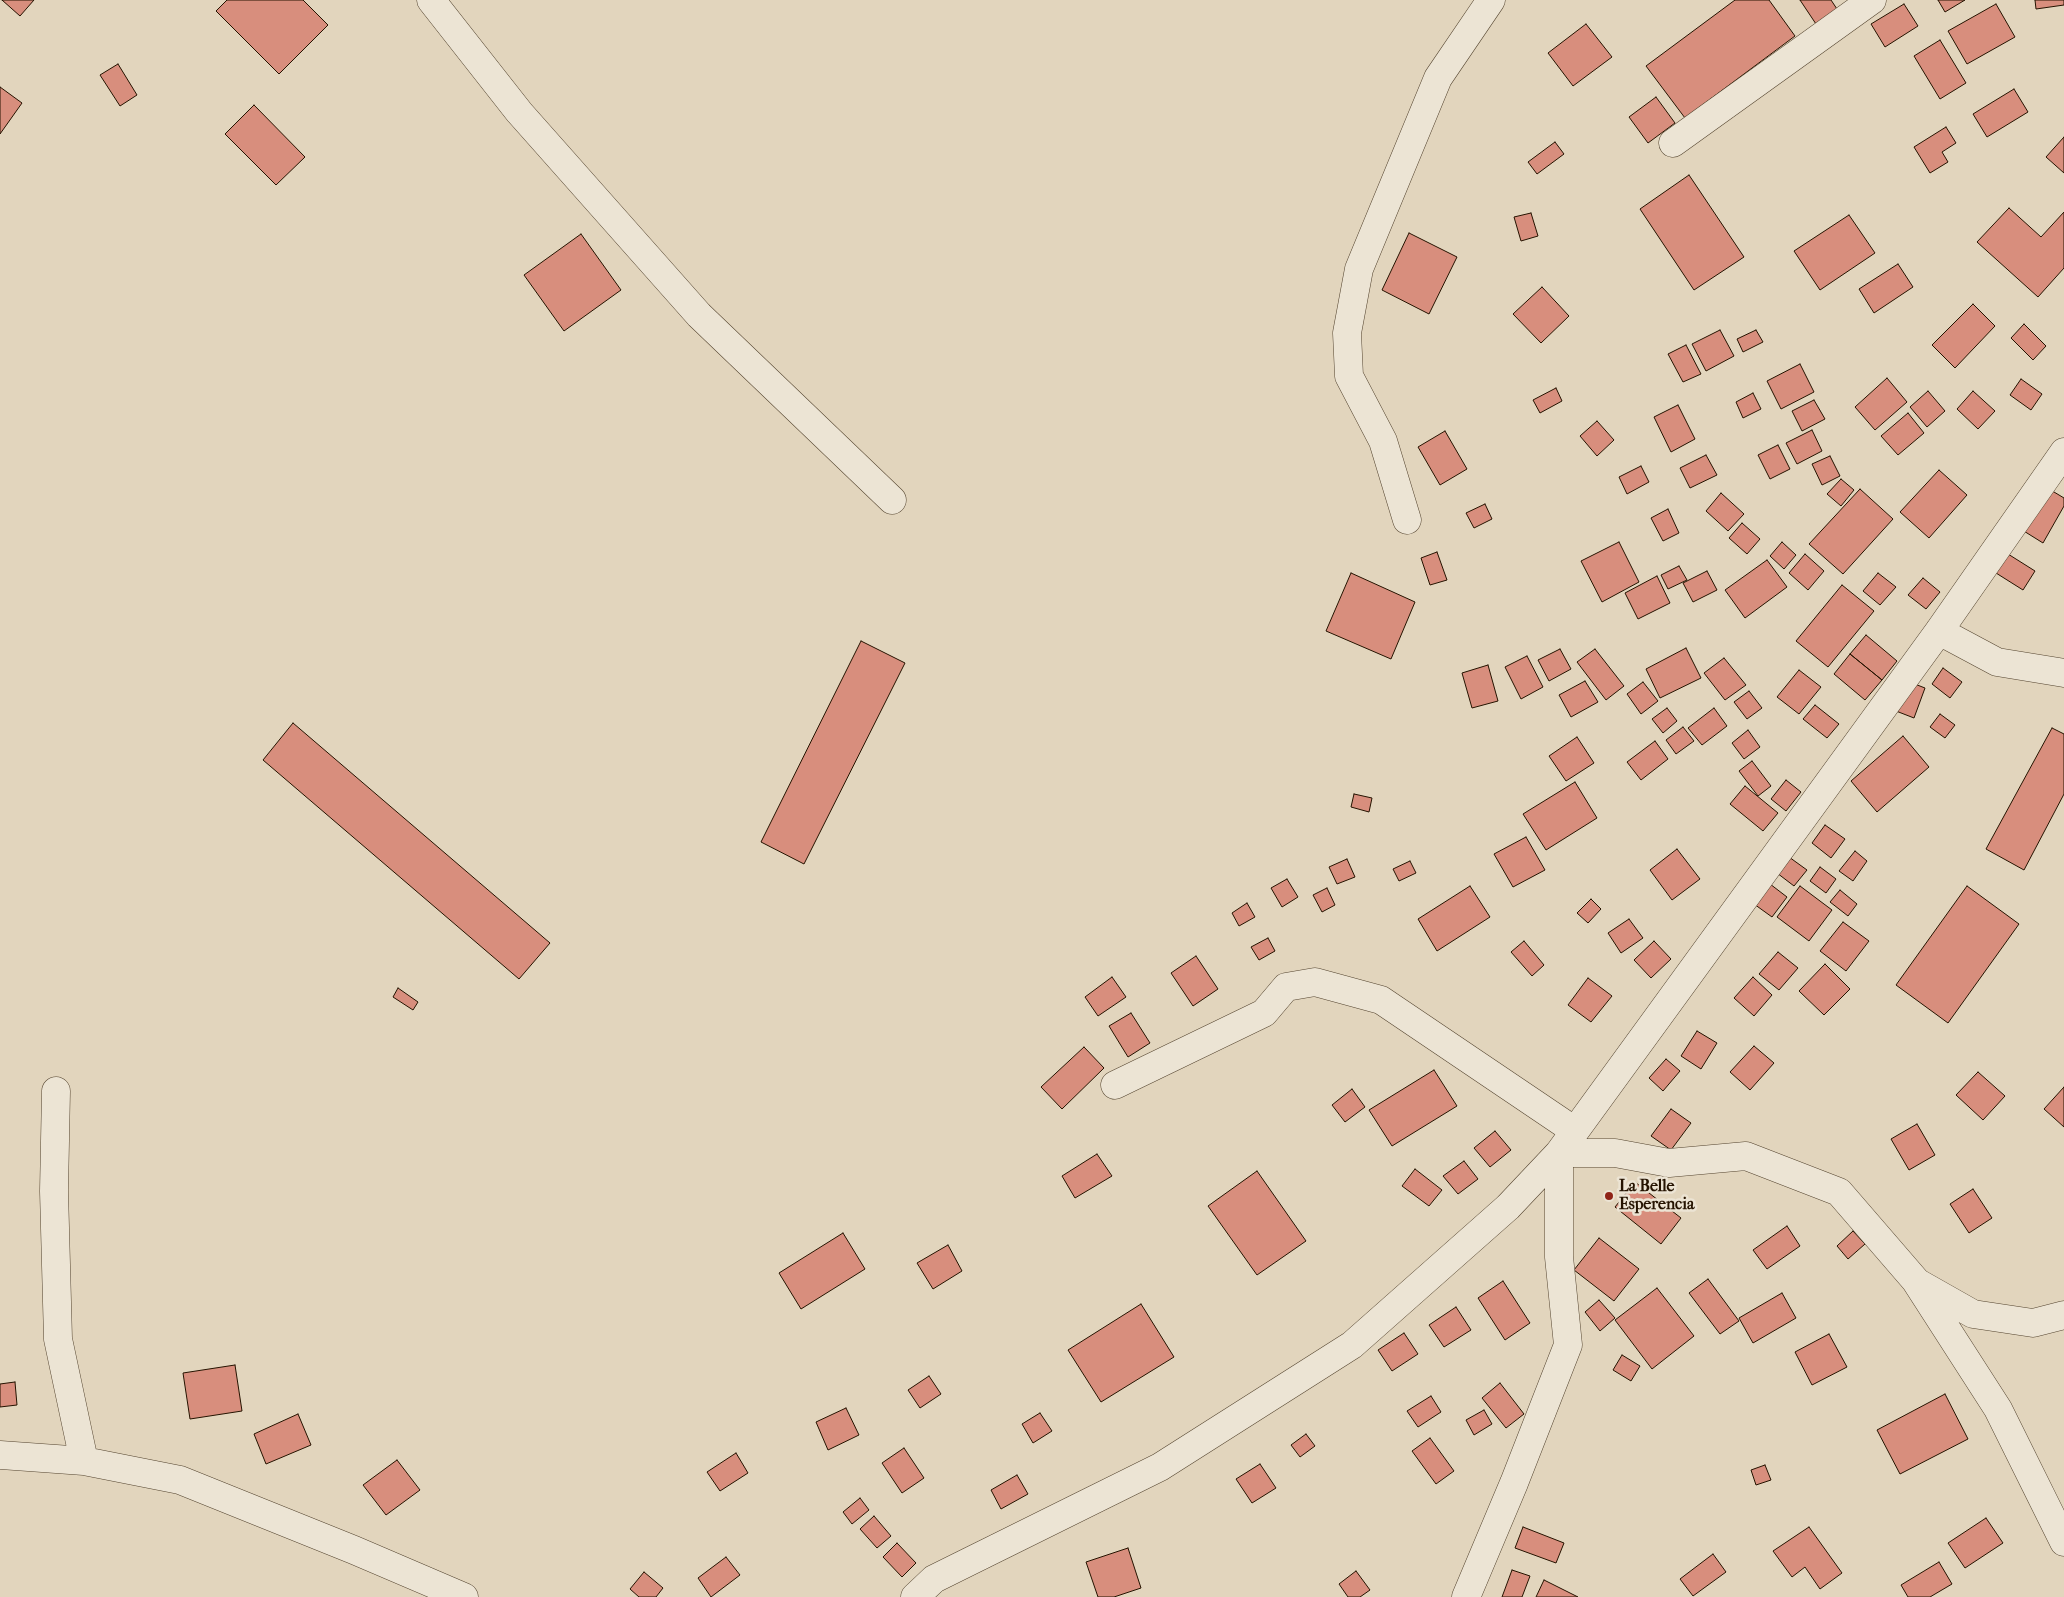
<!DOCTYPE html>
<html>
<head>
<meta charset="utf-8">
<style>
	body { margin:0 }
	canvas { display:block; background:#e2d5bd }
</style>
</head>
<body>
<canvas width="2064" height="1597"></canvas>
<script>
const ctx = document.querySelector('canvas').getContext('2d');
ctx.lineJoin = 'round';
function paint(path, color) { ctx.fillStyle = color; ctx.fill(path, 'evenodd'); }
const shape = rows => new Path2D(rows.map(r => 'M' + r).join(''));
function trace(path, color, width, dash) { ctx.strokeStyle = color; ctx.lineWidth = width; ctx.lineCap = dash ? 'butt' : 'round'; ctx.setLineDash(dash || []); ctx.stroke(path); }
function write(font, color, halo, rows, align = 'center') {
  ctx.font = font + ' "IM FELL French Canon",serif'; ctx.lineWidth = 5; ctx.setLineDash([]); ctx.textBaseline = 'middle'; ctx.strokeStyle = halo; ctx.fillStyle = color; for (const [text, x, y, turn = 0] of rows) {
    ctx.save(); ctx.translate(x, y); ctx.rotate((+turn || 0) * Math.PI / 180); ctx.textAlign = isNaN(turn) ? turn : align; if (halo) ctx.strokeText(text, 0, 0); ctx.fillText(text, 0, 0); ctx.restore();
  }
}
const building = shape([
	[2,0,34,0,20,16,2,0],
	[227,0,303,0,328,25,279,74,216,11,227,0],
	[1735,0,1769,0,1795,36,1685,118,1646,66,1735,0],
	[1800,0,1831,0,1837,9,1816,24,1800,0],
	[1938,0,1965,0,1945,12,1938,0],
	[2035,0,2064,0,2064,5,2036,9,2035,0],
	[1904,4,1918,26,1885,47,1871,24,1904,4],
	[1996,4,2015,37,1967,64,1948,31,1996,4],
	[1586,24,1612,57,1573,86,1548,53,1586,24],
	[1940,40,1966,83,1940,99,1914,56,1940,40],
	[118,64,137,95,120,106,100,75,118,64],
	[0,87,22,103,0,134,0,87],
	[2014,89,2028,112,1987,137,1973,114,2014,89],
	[1656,97,1675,123,1648,143,1629,117,1656,97],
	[254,105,305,157,276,185,225,134,254,105],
	[1946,127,1956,143,1942,152,1948,162,1930,173,1914,147,1946,127],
	[2064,137,2064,173,2046,157,2064,137],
	[1555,142,1564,154,1537,174,1528,162,1555,142],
	[1689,175,1744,257,1694,290,1640,209,1689,175],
	[2009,208,2041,237,2064,212,2064,268,2038,297,1977,242,2009,208],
	[1531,213,1538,236,1521,241,1514,217,1531,213],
	[1849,215,1875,253,1820,290,1794,251,1849,215],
	[1409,233,1457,257,1429,314,1382,290,1409,233],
	[581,234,621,290,564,331,524,275,581,234],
	[1898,264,1913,287,1874,313,1859,289,1898,264],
	[1542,287,1569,316,1541,343,1513,314,1542,287],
	[1973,304,1995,326,1955,368,1932,345,1973,304],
	[2024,324,2046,346,2033,360,2011,338,2024,324],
	[1720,330,1734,356,1706,371,1692,344,1720,330],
	[1756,330,1763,342,1743,352,1737,339,1756,330],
	[1686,345,1701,374,1683,382,1668,354,1686,345],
	[1800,364,1814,392,1781,409,1767,381,1800,364],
	[1887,378,1907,402,1875,430,1855,407,1887,378],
	[2021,379,2042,394,2031,410,2010,395,2021,379],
	[1556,388,1562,401,1540,413,1533,400,1556,388],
	[1928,391,1945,411,1927,427,1910,407,1928,391],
	[1973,391,1995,411,1978,429,1957,409,1973,391],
	[1753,393,1761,409,1743,418,1736,402,1753,393],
	[1814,400,1825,419,1802,431,1792,411,1814,400],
	[1678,405,1695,439,1671,452,1654,417,1678,405],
	[1908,413,1924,433,1898,455,1881,436,1908,413],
	[1597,421,1614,440,1597,456,1580,436,1597,421],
	[1812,430,1822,451,1797,464,1786,443,1812,430],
	[1445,431,1467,469,1440,485,1418,447,1445,431],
	[1778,445,1790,469,1770,479,1758,455,1778,445],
	[1706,455,1717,475,1690,488,1680,468,1706,455],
	[1830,456,1840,476,1822,485,1812,464,1830,456],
	[1641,466,1649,482,1627,494,1619,477,1641,466],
	[1939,470,1967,495,1929,538,1900,512,1939,470],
	[1841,479,1854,490,1841,506,1827,494,1841,479],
	[2044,486,2064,498,2064,506,2043,543,2019,528,2044,486],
	[1860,489,1893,519,1843,574,1809,544,1860,489],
	[1721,493,1744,514,1728,531,1706,511,1721,493],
	[1485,504,1492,519,1474,528,1466,513,1485,504],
	[1668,509,1679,533,1663,541,1651,518,1668,509],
	[1742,523,1760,539,1747,554,1729,538,1742,523],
	[1619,542,1639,582,1602,602,1581,561,1619,542],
	[1782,542,1796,555,1784,569,1770,556,1782,542],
	[1437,552,1447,580,1430,585,1421,558,1437,552],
	[1805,554,1824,571,1808,590,1789,573,1805,554],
	[2008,554,2035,571,2023,590,1996,573,2008,554],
	[1767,560,1787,587,1745,618,1725,590,1767,560],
	[1679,566,1687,580,1668,589,1661,575,1679,566],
	[1707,571,1717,590,1693,602,1683,583,1707,571],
	[1351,573,1415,602,1391,659,1326,631,1351,573],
	[1878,573,1896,587,1880,605,1863,591,1878,573],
	[1657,576,1670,603,1638,619,1625,593,1657,576],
	[1923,578,1940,592,1926,609,1908,595,1923,578],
	[1842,585,1874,611,1828,667,1796,641,1842,585],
	[1866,635,1897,661,1882,680,1850,654,1866,635],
	[861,641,905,663,804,864,761,842,861,641],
	[1686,648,1701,678,1660,698,1646,669,1686,648],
	[1560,649,1571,669,1549,681,1538,660,1560,649],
	[1595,649,1624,686,1606,700,1577,662,1595,649],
	[1850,654,1882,680,1865,700,1834,674,1850,654],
	[1527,656,1543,687,1521,699,1505,667,1527,656],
	[1724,658,1746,685,1725,700,1704,673,1724,658],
	[1488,665,1498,701,1472,708,1462,673,1488,665],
	[1943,668,1962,682,1950,698,1932,684,1943,668],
	[1799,670,1821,687,1799,714,1777,697,1799,670],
	[1585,681,1598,702,1571,717,1559,695,1585,681],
	[1907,681,1925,688,1914,718,1896,711,1907,681],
	[1643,682,1658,701,1641,714,1627,694,1643,682],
	[1749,691,1762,708,1747,719,1734,702,1749,691],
	[1815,705,1839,724,1827,738,1803,719,1815,705],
	[1667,708,1677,721,1663,733,1652,719,1667,708],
	[1714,708,1727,726,1702,745,1688,728,1714,708],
	[1940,714,1955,725,1945,738,1930,727,1940,714],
	[293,723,550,943,519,979,263,760,293,723],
	[1683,727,1694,741,1676,754,1666,740,1683,727],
	[2052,728,2064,734,2064,794,2024,870,1986,849,2052,728],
	[1748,730,1760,747,1744,759,1732,743,1748,730],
	[1903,736,1929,767,1877,812,1851,781,1903,736],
	[1577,737,1594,763,1566,781,1549,756,1577,737],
	[1655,741,1668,759,1641,780,1627,762,1655,741],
	[1752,761,1771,786,1758,796,1739,771,1752,761],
	[1786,780,1801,792,1786,811,1771,799,1786,780],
	[1575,782,1597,818,1546,850,1523,814,1575,782],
	[1745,786,1778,813,1763,831,1730,804,1745,786],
	[1354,794,1372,798,1369,812,1351,807,1354,794],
	[1825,825,1845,839,1831,858,1812,843,1825,825],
	[1526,837,1545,870,1513,887,1494,854,1526,837],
	[1677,849,1700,879,1672,900,1650,870,1677,849],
	[1855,851,1867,861,1853,881,1839,871,1855,851],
	[1789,857,1807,870,1794,886,1777,873,1789,857],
	[1347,859,1355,877,1337,884,1329,867,1347,859],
	[1410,861,1416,873,1399,881,1393,869,1410,861],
	[1820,867,1836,879,1826,893,1810,881,1820,867],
	[1287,879,1298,897,1282,907,1271,888,1287,879],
	[1770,884,1787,897,1772,917,1754,904,1770,884],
	[1470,886,1490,917,1437,951,1418,919,1470,886],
	[1800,886,1832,910,1809,941,1777,917,1800,886],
	[1967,886,2019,924,1948,1023,1896,985,1967,886],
	[1327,888,1335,905,1322,912,1313,895,1327,888],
	[1840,890,1857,904,1848,916,1830,902,1840,890],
	[1591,899,1601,909,1588,923,1577,913,1591,899],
	[1247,903,1255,917,1239,926,1232,913,1247,903],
	[1629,919,1643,938,1621,953,1608,933,1629,919],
	[1843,922,1869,941,1846,971,1820,951,1843,922],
	[1268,938,1275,951,1259,960,1251,947,1268,938],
	[1524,941,1544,965,1532,976,1511,952,1524,941],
	[1654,941,1671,959,1651,978,1634,960,1654,941],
	[1778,952,1798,968,1779,990,1759,974,1778,952],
	[1196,956,1218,989,1193,1006,1171,973,1196,956],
	[1825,964,1850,989,1824,1015,1799,991,1825,964],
	[1112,977,1126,997,1098,1016,1085,997,1112,977],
	[1753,977,1772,995,1754,1016,1734,998,1753,977],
	[1588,978,1612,996,1591,1022,1568,1005,1588,978],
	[398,988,418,1002,413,1010,393,997,398,988],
	[1131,1013,1150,1043,1128,1057,1109,1026,1131,1013],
	[1697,1031,1717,1043,1701,1069,1681,1056,1697,1031],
	[1754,1046,1774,1063,1750,1090,1730,1072,1754,1046],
	[1084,1047,1104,1068,1062,1109,1041,1087,1084,1047],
	[1666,1059,1680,1071,1663,1091,1649,1078,1666,1059],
	[1434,1070,1457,1106,1392,1146,1369,1110,1434,1070],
	[1978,1072,2005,1096,1983,1120,1956,1095,1978,1072],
	[2064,1087,2064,1127,2044,1109,2064,1087],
	[1352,1089,1365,1107,1345,1122,1332,1105,1352,1089],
	[1671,1109,1691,1123,1671,1150,1651,1136,1671,1109],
	[1917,1124,1935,1155,1909,1170,1891,1139,1917,1124],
	[1495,1131,1511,1150,1490,1167,1474,1148,1495,1131],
	[1097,1154,1112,1176,1075,1198,1062,1176,1097,1154],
	[1464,1161,1478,1179,1458,1194,1443,1176,1464,1161],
	[1415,1169,1442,1190,1429,1206,1402,1186,1415,1169],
	[1257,1171,1306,1241,1257,1275,1208,1206,1257,1171],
	[1635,1182,1681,1218,1661,1244,1615,1207,1635,1182],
	[1973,1189,1992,1218,1969,1233,1950,1204,1973,1189],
	[1787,1226,1800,1246,1767,1269,1753,1250,1787,1226],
	[1853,1231,1865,1244,1848,1259,1837,1246,1853,1231],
	[843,1233,865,1269,801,1309,779,1273,843,1233],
	[1599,1238,1639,1269,1614,1301,1574,1270,1599,1238],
	[948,1245,962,1271,933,1289,917,1263,948,1245],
	[1708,1279,1739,1321,1720,1334,1689,1293,1708,1279],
	[1503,1281,1530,1323,1505,1340,1478,1298,1503,1281],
	[1657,1288,1694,1336,1652,1369,1615,1320,1657,1288],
	[1782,1293,1796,1318,1753,1343,1739,1318,1782,1293],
	[1599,1300,1615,1318,1600,1331,1585,1312,1599,1300],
	[1141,1304,1174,1357,1101,1402,1068,1350,1141,1304],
	[1456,1307,1471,1330,1444,1347,1429,1325,1456,1307],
	[1404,1333,1418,1354,1392,1371,1378,1350,1404,1333],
	[1829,1334,1847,1367,1812,1385,1795,1352,1829,1334],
	[1622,1355,1640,1366,1631,1381,1613,1370,1622,1355],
	[235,1365,242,1411,190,1419,183,1373,235,1365],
	[929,1376,941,1394,920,1408,908,1390,929,1376],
	[15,1382,17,1405,0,1407,0,1384,15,1382],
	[1500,1383,1524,1414,1506,1428,1482,1398,1500,1383],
	[1945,1394,1968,1439,1900,1474,1877,1430,1945,1394],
	[1431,1396,1441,1412,1418,1427,1407,1411,1431,1396],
	[846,1408,859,1435,828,1450,816,1422,846,1408],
	[1484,1410,1492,1424,1474,1435,1466,1420,1484,1410],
	[1040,1413,1052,1431,1033,1443,1022,1424,1040,1413],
	[298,1414,311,1445,266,1464,254,1434,298,1414],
	[1306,1434,1315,1446,1300,1457,1291,1445,1306,1434],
	[1430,1438,1454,1471,1436,1484,1412,1451,1430,1438],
	[904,1448,924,1478,902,1493,882,1463,904,1448],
	[736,1453,748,1473,720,1491,707,1472,736,1453],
	[397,1460,420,1490,386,1515,363,1485,397,1460],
	[1260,1464,1276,1488,1252,1503,1236,1479,1260,1464],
	[1765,1465,1771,1480,1756,1485,1751,1470,1765,1465],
	[1017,1475,1028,1494,1001,1509,991,1490,1017,1475],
	[860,1498,869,1510,852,1524,843,1512,860,1498],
	[874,1516,891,1536,877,1548,860,1529,874,1516],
	[1986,1518,2003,1543,1965,1568,1948,1543,1986,1518],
	[1523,1527,1564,1543,1556,1563,1515,1548,1523,1527],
	[1809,1527,1842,1573,1820,1589,1805,1567,1792,1577,1773,1551,1809,1527],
	[897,1543,916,1563,902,1577,883,1557,897,1543],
	[1128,1548,1141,1588,1114,1597,1098,1597,1086,1562,1128,1548],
	[1713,1554,1726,1572,1693,1596,1680,1579,1713,1554],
	[726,1557,740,1575,711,1597,698,1578,726,1557],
	[1939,1562,1952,1584,1930,1597,1908,1597,1901,1585,1939,1562],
	[1512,1570,1530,1576,1522,1597,1502,1597,1512,1570],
	[1356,1571,1370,1590,1360,1597,1348,1597,1339,1584,1356,1571],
	[644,1572,663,1588,656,1597,639,1597,630,1589,644,1572],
	[1544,1580,1578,1597,1536,1597,1544,1580]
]);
paint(building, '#d88e7d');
trace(building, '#251300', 1);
const minor = shape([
	[431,0,519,112,699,315,892,500],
	[1673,143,1872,0],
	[1407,520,1383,441,1349,376,1347,333,1359,269,1438,78,1491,0],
	[1939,631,1997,662,2064,673],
	[1115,1085,1264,1013,1286,987,1315,982,1381,1000,1575,1131],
	[56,1091,54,1191,58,1339,84,1461],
	[1559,1153,1615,1153,1669,1163,1746,1156,1839,1192,1915,1280,1998,1409,2064,1542],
	[1920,1284,1973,1314,2033,1323,2064,1315],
	[0,1455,84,1461,180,1480,354,1550,464,1597],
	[915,1597,934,1579,1160,1467,1352,1345,1508,1207,1559,1153,1939,631,2064,452],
	[1466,1597,1514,1483,1568,1345,1559,1257,1559,1153]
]);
trace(minor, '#54442f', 29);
trace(minor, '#ece4d4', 28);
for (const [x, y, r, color] of [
	[1609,1196,5,"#8f2418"]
]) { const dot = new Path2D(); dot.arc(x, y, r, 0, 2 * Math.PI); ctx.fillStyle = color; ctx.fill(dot); trace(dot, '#ece4d4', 2); }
write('bold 16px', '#251300', '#ece4d4', [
	["La Belle",1619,1187],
	["Esperencia",1619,1205]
], 'left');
</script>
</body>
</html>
